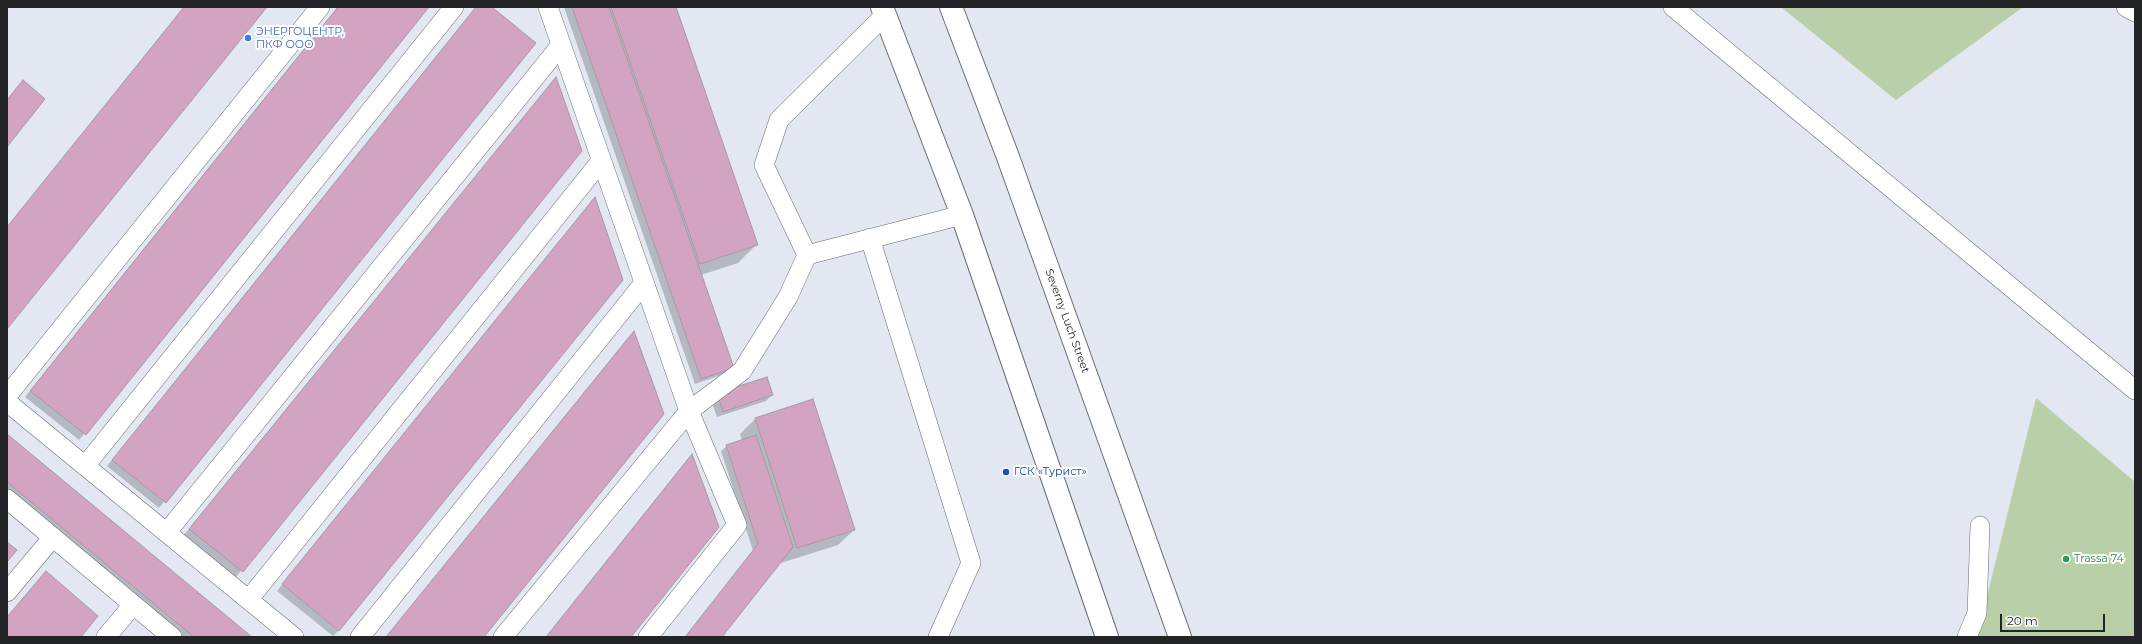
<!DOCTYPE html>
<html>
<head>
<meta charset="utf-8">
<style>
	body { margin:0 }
	#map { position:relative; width:2142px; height:644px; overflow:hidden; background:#e2e7f1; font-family:Montserrat,sans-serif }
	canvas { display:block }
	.frame { position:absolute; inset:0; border:8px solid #222428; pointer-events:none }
	.scale { position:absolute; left:2000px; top:614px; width:105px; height:18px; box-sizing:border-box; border:2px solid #222428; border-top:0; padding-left:5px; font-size:12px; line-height:14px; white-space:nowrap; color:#222428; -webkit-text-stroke:3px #fff; paint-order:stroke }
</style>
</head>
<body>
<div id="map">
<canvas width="2142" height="644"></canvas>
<div class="frame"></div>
<div class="scale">20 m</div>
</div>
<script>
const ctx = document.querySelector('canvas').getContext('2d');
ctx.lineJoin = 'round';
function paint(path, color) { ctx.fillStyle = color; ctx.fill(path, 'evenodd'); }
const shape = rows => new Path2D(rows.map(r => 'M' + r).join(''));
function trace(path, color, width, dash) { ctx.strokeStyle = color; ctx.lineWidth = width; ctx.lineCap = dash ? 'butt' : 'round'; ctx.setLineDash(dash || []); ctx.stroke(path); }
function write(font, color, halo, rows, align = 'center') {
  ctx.font = font + ' Montserrat,sans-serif'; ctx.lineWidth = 4; ctx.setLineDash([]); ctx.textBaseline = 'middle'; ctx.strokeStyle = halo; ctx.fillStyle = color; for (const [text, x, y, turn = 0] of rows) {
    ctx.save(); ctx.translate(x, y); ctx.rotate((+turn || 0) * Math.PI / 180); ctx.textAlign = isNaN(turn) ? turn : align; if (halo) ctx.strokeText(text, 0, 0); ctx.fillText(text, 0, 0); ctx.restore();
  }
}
paint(shape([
	[1781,7,2023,7,1896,100],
	[2036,398,2135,482,2135,637,1977,637]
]), '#b8cfa7');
paint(shape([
	[184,7,265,7,7,328,7,227],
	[338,7,428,7,79,440,25,397],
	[476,7,491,7,535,43,159,508,107,466],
	[564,7,675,7,757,244,738,263,701,275,733,367,727,373,695,384],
	[555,79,581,151,236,577,184,535],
	[23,82,7,145,7,99],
	[594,198,339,630,333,636,277,591],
	[633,333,483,637,386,637,628,338],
	[772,395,766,401,717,417,711,400],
	[812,400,854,530,838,545,781,563,780,561,720,637,685,637,753,551,721,451,727,446,742,441,740,434,755,419],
	[7,435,250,637,182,637,7,492]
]), '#0003');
const building = shape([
	[184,7,267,7,7,329,7,227,184,7],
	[338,7,429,7,86,435,30,391,338,7],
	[476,7,492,7,536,43,166,503,112,460,476,7],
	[572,7,609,7,734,368,701,379,572,7],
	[611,7,676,7,758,245,700,264,611,7],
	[556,77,582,151,243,572,189,529,556,77],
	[23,80,45,99,7,147,7,100,23,80],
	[595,197,623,280,339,631,282,584,595,197],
	[634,331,664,414,484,637,386,637,634,331],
	[767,377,773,395,723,412,717,393,767,377],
	[813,399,855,530,797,548,755,418,813,399],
	[7,434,252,637,194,637,7,482,7,434],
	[756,435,793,547,722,637,685,637,758,544,726,445,756,435],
	[692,454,719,527,631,637,546,637,692,454],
	[7,542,17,550,7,562,7,542],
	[46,571,98,616,81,637,7,637,7,617,46,571]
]);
paint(building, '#d3a4c1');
trace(building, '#a49aa0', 1);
const lane = shape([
	[548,7,689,411,737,525,648,637],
	[1673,7,2135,390],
	[2126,7,2135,12],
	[870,238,971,563,938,637],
	[807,255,764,165,779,120,885,15],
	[7,396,320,7],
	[7,402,294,637],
	[85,466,454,7],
	[7,499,172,637],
	[167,532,561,45],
	[7,592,53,537],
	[249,599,601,161],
	[106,637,133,605],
	[360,637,644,283],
	[503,637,689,411,742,371,788,297,807,255,962,215],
	[1967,637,1977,613,1980,526]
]);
const primary = shape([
	[882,7,962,215,1107,637],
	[951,7,1008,157,1180,637]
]);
trace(lane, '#676b73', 20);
trace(primary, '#676b73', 24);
trace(lane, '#fff', 19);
trace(primary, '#fff', 22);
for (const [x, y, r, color] of [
	[248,38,4,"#3f7fe0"],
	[1006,472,4,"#1a4fb4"],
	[2066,559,4,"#2e9e5b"]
]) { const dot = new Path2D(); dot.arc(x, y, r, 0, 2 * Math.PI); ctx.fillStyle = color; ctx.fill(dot); trace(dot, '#fff', 1.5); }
write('11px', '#366cbe', '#fff', [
	["ЭНЕРГОЦЕНТР,",256,32],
	["ПКФ ООО",256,45]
], 'left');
write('11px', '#222428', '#fff', [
	["Severny Luch Street",1067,321,70]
]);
write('11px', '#164399', '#fff', [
	["ГСК «Турист»",1014,472]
], 'left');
write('11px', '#27864d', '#fff', [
	["Trassa 74",2074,559]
], 'left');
</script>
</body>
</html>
